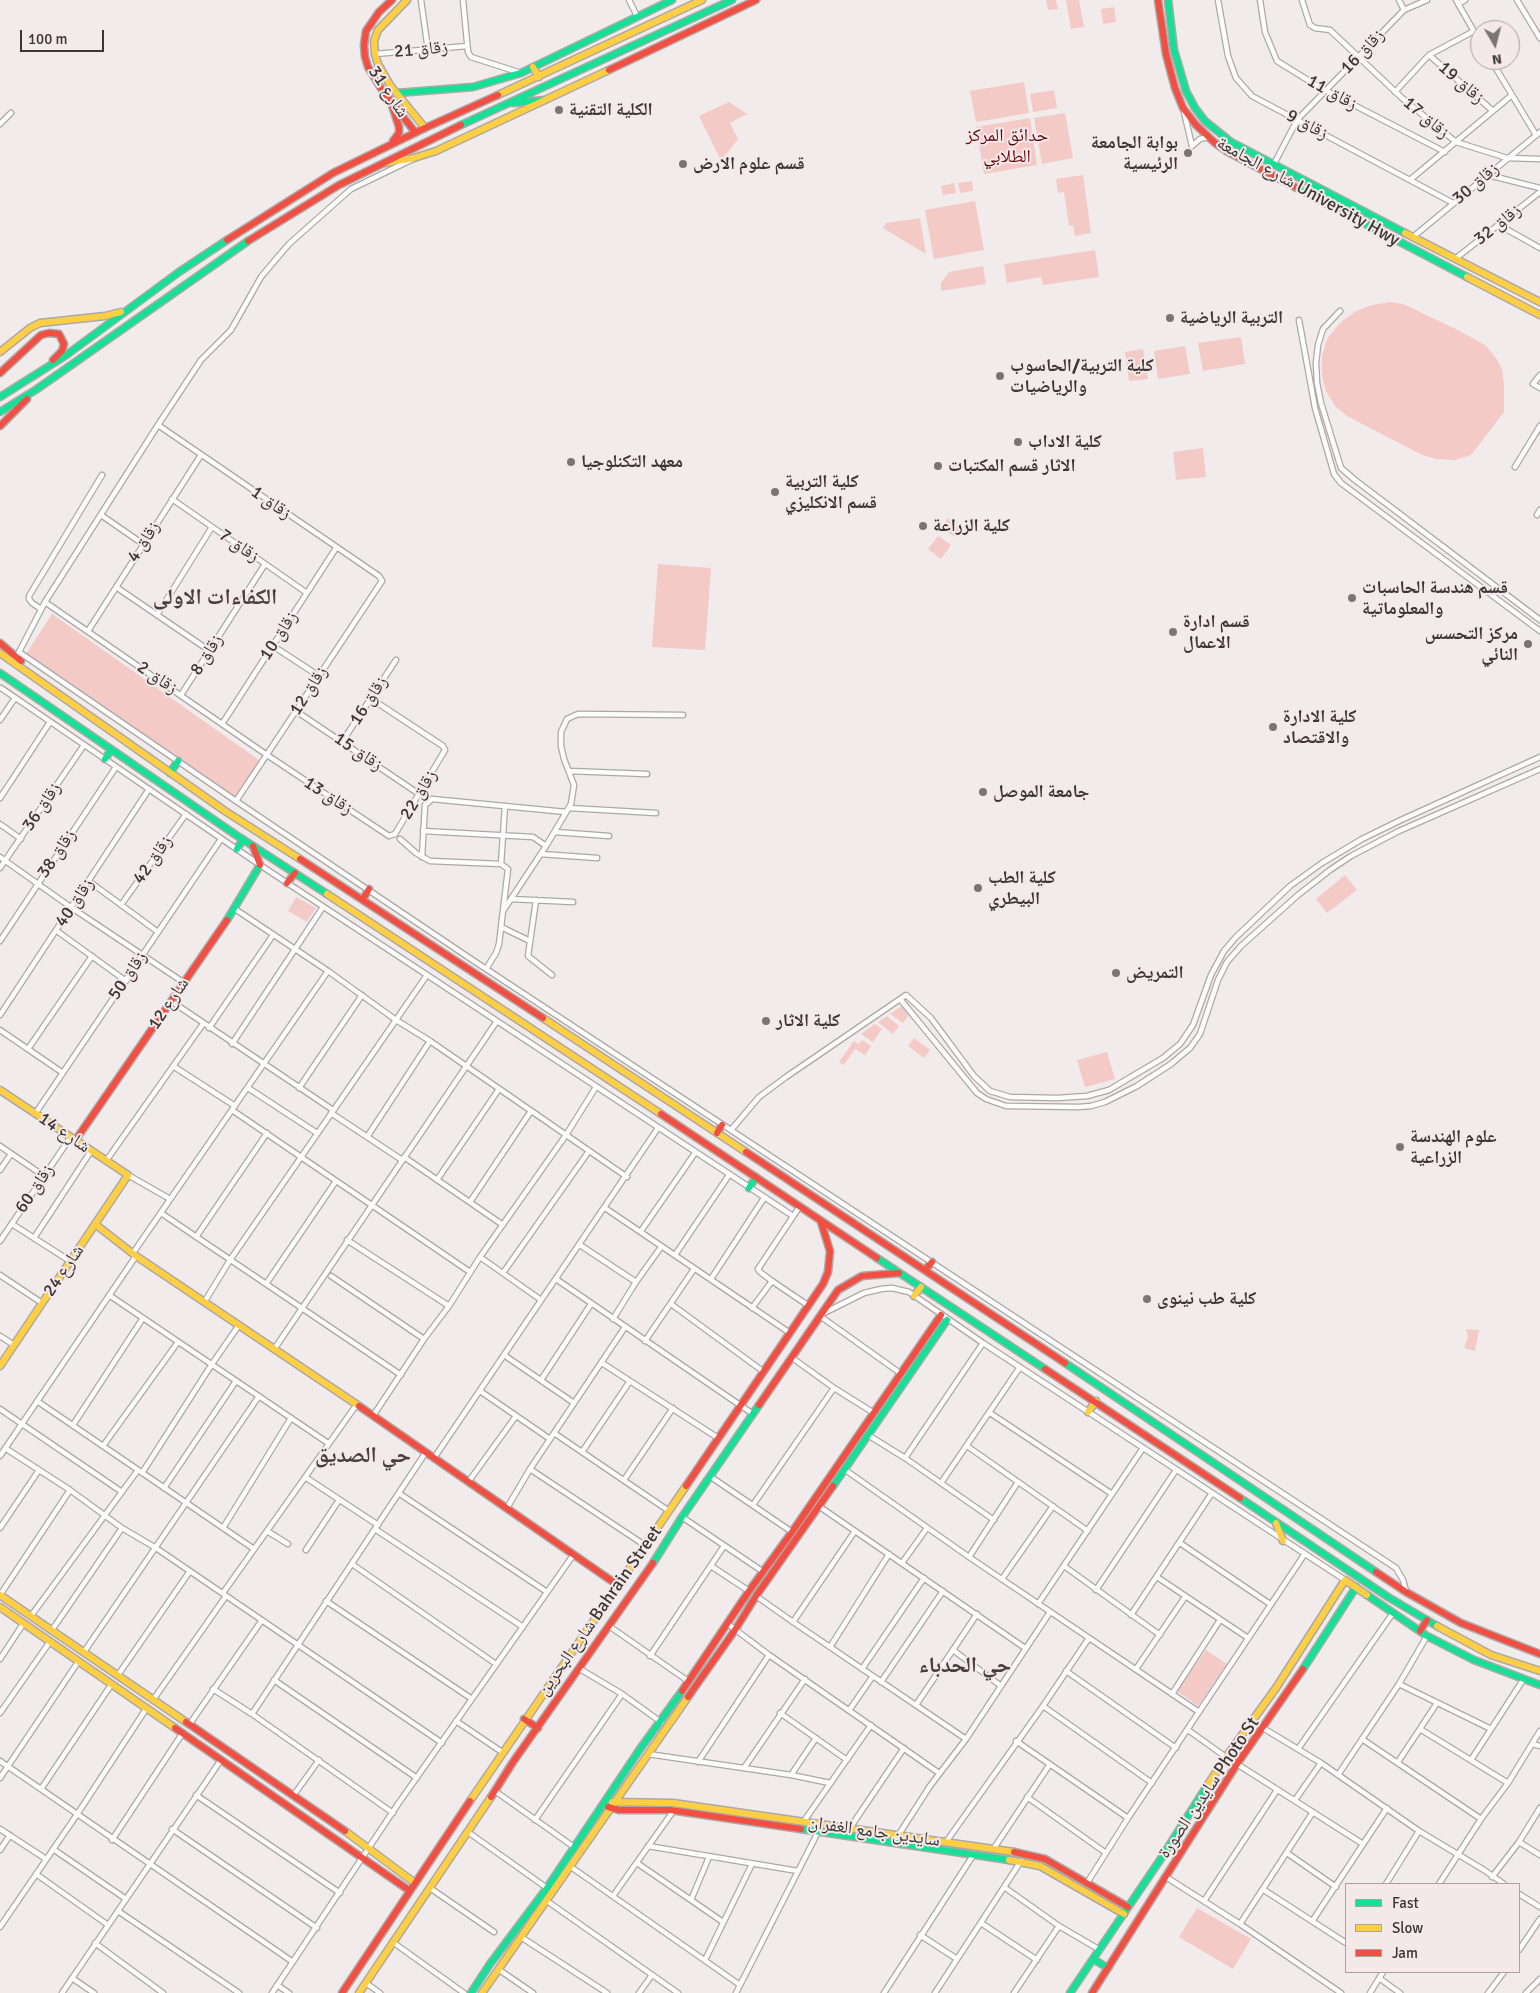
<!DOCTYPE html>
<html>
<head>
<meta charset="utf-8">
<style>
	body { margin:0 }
	#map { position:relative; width:1540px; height:1993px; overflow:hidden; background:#f1ebeb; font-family:Signika,sans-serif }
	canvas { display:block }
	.legend { position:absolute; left:1345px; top:1883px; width:175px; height:90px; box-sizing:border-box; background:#f4e9e8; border:1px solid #aaa1a0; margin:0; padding:6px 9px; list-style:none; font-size:15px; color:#3a3635 }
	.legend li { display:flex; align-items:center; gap:10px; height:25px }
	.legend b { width:25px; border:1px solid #aaa1a0 }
	.north { position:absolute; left:1470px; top:20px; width:50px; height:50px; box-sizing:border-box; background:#f4e9e8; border:1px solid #aaa1a0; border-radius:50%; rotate:172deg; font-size:14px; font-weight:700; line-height:20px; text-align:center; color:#3a3635 }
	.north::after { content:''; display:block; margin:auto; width:18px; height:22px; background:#7a7575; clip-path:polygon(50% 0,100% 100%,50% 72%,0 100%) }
	.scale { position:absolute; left:20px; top:30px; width:84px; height:22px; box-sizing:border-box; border:2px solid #3a3635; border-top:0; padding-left:6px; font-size:15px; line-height:18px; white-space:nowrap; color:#3a3635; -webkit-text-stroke:4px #f4e9e8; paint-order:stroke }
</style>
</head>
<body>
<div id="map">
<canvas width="1540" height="1993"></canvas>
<ul class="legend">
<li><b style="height:6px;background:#16e098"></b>Fast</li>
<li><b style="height:6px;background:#ffcf43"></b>Slow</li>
<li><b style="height:6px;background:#f24e42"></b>Jam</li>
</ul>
<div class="north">N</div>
<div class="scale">100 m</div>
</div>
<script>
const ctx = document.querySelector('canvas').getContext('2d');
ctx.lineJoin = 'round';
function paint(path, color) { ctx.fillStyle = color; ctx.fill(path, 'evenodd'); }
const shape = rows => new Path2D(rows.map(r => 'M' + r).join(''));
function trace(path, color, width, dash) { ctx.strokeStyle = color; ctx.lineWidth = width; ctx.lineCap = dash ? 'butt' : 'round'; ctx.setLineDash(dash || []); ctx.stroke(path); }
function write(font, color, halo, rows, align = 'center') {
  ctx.font = font + ' Signika,"Noto Naskh Arabic",sans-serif'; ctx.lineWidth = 4; ctx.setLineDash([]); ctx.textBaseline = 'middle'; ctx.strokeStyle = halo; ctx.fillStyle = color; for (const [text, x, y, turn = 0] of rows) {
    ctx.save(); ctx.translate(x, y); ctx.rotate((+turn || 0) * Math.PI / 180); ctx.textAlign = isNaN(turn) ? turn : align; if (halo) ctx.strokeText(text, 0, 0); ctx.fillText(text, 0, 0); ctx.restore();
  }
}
paint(shape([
	[1046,0,1056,0,1058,9,1048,10],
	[1066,0,1079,0,1084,27,1071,29],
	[1114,7,1116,22,1103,24,1101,9],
	[1024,82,1029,113,976,122,970,91],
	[1054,90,1057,108,1033,112,1030,94],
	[729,102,747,114,730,123,738,139,721,161,699,116],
	[1065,113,1073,158,1042,164,1034,118],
	[1030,118,1037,165,984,174,976,127],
	[1083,175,1091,233,1075,236,1073,225,1069,226,1064,192,1058,193,1056,179],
	[972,181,973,191,960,193,958,183],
	[954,183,956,193,943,195,941,186],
	[975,201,984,250,934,259,925,210],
	[920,218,926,254,883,228,886,223],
	[1095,250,1099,277,1043,285,1041,277,1007,283,1004,264],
	[983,266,986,284,941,291,941,283,949,272],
	[1390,302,1403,304,1458,330,1485,345,1496,358,1502,369,1504,384,1504,412,1471,455,1455,460,1437,459,1422,455,1347,416,1335,406,1326,391,1322,376,1322,356,1327,339,1341,322,1356,311,1372,305],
	[1241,337,1245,364,1203,371,1198,343],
	[1185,346,1190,374,1158,379,1154,351],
	[1143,349,1148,379,1129,381,1125,352],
	[1203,448,1206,477,1176,480,1173,452],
	[948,518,960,530,955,537,941,528],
	[938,536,951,545,941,559,928,549],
	[658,564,711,568,705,650,652,647],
	[52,614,259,760,236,797,26,654],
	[1345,875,1357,890,1327,913,1316,899],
	[296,897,316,908,307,922,288,911],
	[902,1006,911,1012,903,1023,890,1014],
	[887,1016,899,1026,893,1034,878,1022],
	[875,1024,882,1029,873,1042,861,1034],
	[914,1038,930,1050,924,1058,908,1046],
	[862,1040,871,1046,865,1055,855,1049,844,1065,839,1062,854,1041,859,1044],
	[1107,1052,1115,1079,1085,1087,1077,1060],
	[1466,1329,1479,1330,1475,1351,1464,1348,1468,1337],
	[1206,1650,1227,1664,1198,1706,1177,1691],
	[1197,1908,1251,1939,1233,1969,1179,1937]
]), '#f4cac7');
const street = shape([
	[421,0,428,50],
	[463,0,468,52,471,57,521,73],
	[629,0,637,16],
	[1218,0,1228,56,1236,78,1252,96,1453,203],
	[1260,0,1265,32,1277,61,1319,87,1445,152],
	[1302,0,1310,25,1315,28,1330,30,1402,98,1456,142,1507,158,1540,159],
	[1399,0,1404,10],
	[1456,0,1480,42],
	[1517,0,1540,38],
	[1458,4,1465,0],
	[375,54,467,46],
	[1429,55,1493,111],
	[1491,60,1536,135],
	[1395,92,1429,55,1474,31],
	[1184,112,1192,146],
	[0,124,11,113],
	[1192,146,1200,139,1208,137],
	[1274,164,1297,120,1404,10,1427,0],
	[1488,175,1540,188],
	[1411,179,1512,95],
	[1499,225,1540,248],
	[1413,237,1540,132],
	[1455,259,1540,192],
	[1340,311,1323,329,1318,345,1316,363,1317,383,1321,403,1341,468,1355,480,1540,620],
	[1299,320,1315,408,1334,474,1341,483,1540,631],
	[1540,375,1533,384,1540,388],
	[158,425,379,576,382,581,236,801],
	[1515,467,1540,426],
	[172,499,307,593],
	[101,515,143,544],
	[1537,515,1540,510],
	[116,587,210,651],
	[45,602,267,755,389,836,395,834,445,750,443,746,370,698],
	[41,609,32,603,29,599,29,596,102,475],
	[157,615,212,527],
	[88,631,201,455],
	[273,646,319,676],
	[19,652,45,602,158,425,201,360,231,330,261,277,271,265,289,244,351,189,411,160],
	[16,658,19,652,236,801,471,959,1396,1568,1403,1580,1406,1591],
	[1,688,260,865,793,1216],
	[181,695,265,564],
	[296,711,419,794],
	[0,720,15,698],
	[222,724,336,548],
	[342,742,396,660],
	[569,771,647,774],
	[0,798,50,722],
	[569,808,656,813],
	[0,824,21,839],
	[423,831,533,837,546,846],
	[555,832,609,836],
	[400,839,416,853,430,861,501,864,508,869,499,944,496,953,486,969],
	[541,854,597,858],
	[0,857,72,908,183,982],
	[422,857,425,805,432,799,566,812],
	[501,864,505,806],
	[0,868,84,745],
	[90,882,158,932],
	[511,899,573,902],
	[536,900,528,956,552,975],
	[121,905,186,814],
	[235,909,328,971,396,1020,430,1041,627,1177],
	[503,911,546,846,571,804,574,785,564,759,561,746,561,732,567,719,578,714,683,715],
	[501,927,530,941],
	[57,931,126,981],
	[0,941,116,767],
	[900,999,977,1093,986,1099,1006,1106,1079,1107,1091,1106,1105,1102,1137,1086,1171,1064,1190,1048,1200,1034,1218,980,1227,962,1241,946,1298,895,1330,870,1351,856,1399,831,1540,769],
	[171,1001,333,1110],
	[0,1015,149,789],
	[209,1028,273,935],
	[0,1030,63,1073],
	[232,1044,323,907],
	[28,1049,92,956],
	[173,1066,235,1106],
	[248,1088,317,1133],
	[299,1088,362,995],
	[232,1110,470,1272],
	[331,1113,402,1160],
	[35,1114,221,839],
	[731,1130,759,1097,786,1077,906,995,931,1018,974,1076,990,1091,1010,1097,1057,1098,1087,1096,1109,1090,1163,1058,1180,1044,1193,1025,1211,975,1224,951,1236,937,1290,886,1322,863,1362,839,1401,820,1540,757],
	[367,1137,430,1041],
	[0,1146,44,1176],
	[404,1157,503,1225],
	[106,1161,203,1024],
	[0,1170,11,1154],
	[128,1175,170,1199],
	[437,1180,499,1089],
	[470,1202,531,1111],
	[605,1208,790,1333],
	[161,1213,401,1375],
	[12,1224,70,1261],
	[641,1231,695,1153],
	[196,1237,267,1133],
	[34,1238,91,1151],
	[347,1240,449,1306],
	[0,1241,70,1138],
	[580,1245,636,1282],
	[133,1253,328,971],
	[675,1255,729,1175],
	[480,1257,541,1300],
	[503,1273,589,1151],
	[0,1275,42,1303],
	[331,1276,424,1339],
	[556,1279,753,1414],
	[711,1279,764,1198],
	[772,1281,809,1306],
	[266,1284,336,1181],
	[109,1295,328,1443],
	[205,1301,230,1260,427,975],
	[671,1304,764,1372],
	[752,1308,772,1281,760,1272,758,1269,800,1206],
	[824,1313,864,1293,881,1289,892,1288,909,1292,983,1343,1345,1580],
	[820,1316,900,1373],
	[613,1319,636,1282,661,1247],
	[0,1336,14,1345],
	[645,1341,694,1269],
	[275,1348,497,1021],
	[504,1355,574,1403],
	[791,1357,834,1388,874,1413],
	[602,1363,718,1438],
	[541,1380,591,1304],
	[480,1391,550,1439],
	[37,1401,254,1549],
	[0,1409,122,1492],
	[990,1413,1112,1494],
	[373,1416,424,1339,449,1306,480,1257,566,1135,596,1087],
	[73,1425,143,1318],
	[554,1433,669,1511],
	[868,1435,905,1458,994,1520],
	[103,1446,178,1342],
	[967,1446,1088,1531],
	[5,1448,70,1490,122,1528,156,1548,442,1743],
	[582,1452,630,1381],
	[0,1456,136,1256],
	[434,1458,658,1128],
	[905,1458,983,1343],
	[530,1469,646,1546],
	[844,1469,969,1557,1199,1712],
	[142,1473,212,1364,239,1325],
	[305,1477,378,1525],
	[711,1477,792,1532],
	[624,1480,673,1408],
	[469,1481,516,1416],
	[941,1483,1020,1367],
	[164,1488,236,1381],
	[400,1494,547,1592],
	[753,1505,834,1388],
	[820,1507,1025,1648],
	[507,1508,530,1469,625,1327],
	[682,1517,762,1571],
	[0,1528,39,1470],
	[223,1528,291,1418],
	[375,1529,523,1627],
	[267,1531,288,1544],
	[1180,1543,1270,1604],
	[306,1550,339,1500],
	[969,1557,1018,1482],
	[902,1563,927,1528],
	[352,1564,496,1664],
	[711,1566,749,1591],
	[1064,1566,1160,1635],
	[1157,1577,1248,1638],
	[1002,1579,1053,1506],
	[1096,1590,1176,1470],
	[223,1593,357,1404],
	[0,1595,70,1490],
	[756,1596,793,1622,966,1739],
	[326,1601,472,1699],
	[1038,1604,1143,1448],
	[1131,1615,1212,1493],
	[31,1616,138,1470],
	[793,1622,855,1531],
	[728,1624,769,1655,939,1773],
	[609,1626,688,1681],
	[52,1630,122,1528],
	[830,1647,889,1554],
	[953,1650,1001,1686],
	[84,1652,259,1396],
	[650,1656,724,1546],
	[0,1659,23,1624],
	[580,1669,622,1694,661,1722],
	[862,1669,924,1578],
	[1136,1669,1185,1597],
	[1066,1671,1176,1748],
	[118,1675,190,1571],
	[274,1680,417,1778],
	[881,1682,943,1591],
	[1399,1684,1491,1729],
	[213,1689,252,1714,393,1813],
	[1172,1694,1220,1620],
	[153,1700,226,1596],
	[916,1705,977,1614],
	[1043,1706,1152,1783],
	[850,1709,873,1676],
	[0,1713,49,1643],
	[780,1713,847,1760],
	[252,1714,426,1452],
	[456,1721,502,1752],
	[189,1725,262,1620],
	[1263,1728,1321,1763,1419,1831,1484,1870,1504,1884],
	[1420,1729,1508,1783],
	[1188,1730,1226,1757],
	[1362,1739,1481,1819],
	[1016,1741,1128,1818],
	[1532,1744,1540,1746],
	[1298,1749,1393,1613],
	[648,1754,791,1775,830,1783],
	[1471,1760,1523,1680],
	[0,1761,293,1962],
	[698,1762,769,1655],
	[1398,1762,1437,1703],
	[1237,1764,1363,1844],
	[744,1768,805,1679],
	[791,1775,816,1738],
	[1338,1775,1399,1684,1427,1636],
	[0,1778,78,1662],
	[41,1789,111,1685],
	[495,1791,574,1847],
	[196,1795,340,1893],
	[293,1796,319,1760],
	[1027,1797,1106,1853],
	[1295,1800,1321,1763],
	[535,1820,622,1694],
	[804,1821,871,1725],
	[850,1828,904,1748],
	[0,1829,46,1859],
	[172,1829,317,1928],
	[468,1832,547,1888],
	[112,1840,182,1734],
	[894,1842,930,1786,966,1739,1050,1612],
	[946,1842,1043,1706,1089,1638],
	[1519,1842,1540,1855],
	[648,1846,798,1871],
	[994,1848,1050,1764],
	[53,1849,126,1899],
	[0,1850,10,1835],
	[1287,1853,1336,1887],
	[637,1863,723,1922],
	[571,1867,740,1985],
	[36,1874,108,1925],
	[1166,1877,1240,1924,1341,1993],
	[1492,1877,1519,1842,1540,1808],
	[1087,1883,1128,1818,1304,1555],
	[1386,1884,1419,1831],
	[1439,1884,1481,1819,1508,1783,1540,1731],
	[1004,1887,1059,1926,1100,1950],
	[430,1888,494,1932],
	[1264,1890,1346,1943],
	[1519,1894,1540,1907],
	[613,1896,674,1810],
	[691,1900,709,1857],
	[547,1901,678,1993],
	[1204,1901,1277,1790],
	[118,1911,239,1993],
	[1313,1920,1387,1808],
	[981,1923,1037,1960],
	[1240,1924,1313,1812],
	[0,1927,78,1813,146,1709],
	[920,1935,957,1959],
	[521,1937,607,1993],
	[95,1943,163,1993],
	[394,1943,464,1993],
	[1519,1950,1540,1919],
	[705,1960,752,1864],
	[498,1969,533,1993],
	[72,1978,94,1993],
	[1379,1978,1400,1993],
	[366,1983,380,1993],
	[277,1985,289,1993],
	[62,1993,221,1760],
	[272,1993,398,1804,574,1554],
	[639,1993,652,1975],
	[736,1993,818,1832],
	[884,1993,974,1854],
	[935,1993,1021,1861],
	[1014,1993,1059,1926],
	[1370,1993,1383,1972],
	[1488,1993,1504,1972],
	[1526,1993,1540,1979]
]);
const fast = shape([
	[1168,0,1174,50,1186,91,1195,108,1205,121,1231,142,1405,233],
	[397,93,473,87,521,73,672,0],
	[513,103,545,100],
	[461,125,732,0],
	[1295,187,1467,277],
	[0,397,65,356,179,272,227,240],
	[0,412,37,389,248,241],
	[0,673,236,835,327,894],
	[105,759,111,750],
	[170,773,178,761],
	[237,849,243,839],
	[227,920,260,865],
	[749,1188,756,1177],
	[877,1258,1045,1369],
	[1065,1363,1376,1572],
	[833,1486,947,1320],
	[1240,1498,1388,1597,1437,1626],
	[653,1563,682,1517,759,1405],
	[1367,1595,1427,1636,1474,1660,1540,1685],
	[1303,1669,1356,1587],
	[801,1829,1009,1860],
	[1093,1959,1108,1968],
	[471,1993,490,1964,547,1888,640,1749,682,1691],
	[1070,1993,1160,1860,1207,1786]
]);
const slow = shape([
	[407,0,378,30,374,41,375,54,378,64,390,85,425,128],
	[533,67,539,77],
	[498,95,702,0],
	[385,163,414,158,436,151,609,70],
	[1405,233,1540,302],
	[1467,277,1540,315],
	[0,352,30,328,40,323,105,316,121,312],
	[0,653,225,811,300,859],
	[327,894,661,1114],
	[543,1018,746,1152],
	[0,1090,128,1175,0,1366],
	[95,1224,136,1256,359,1406],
	[914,1296,921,1287],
	[1088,1412,1096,1401],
	[1276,1523,1283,1541],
	[0,1595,186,1722],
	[0,1607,175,1728],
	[1437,1626,1491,1655,1540,1671],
	[1207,1786,1226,1757,1276,1688,1345,1580,1367,1595],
	[470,1801,686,1486],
	[612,1802,673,1803,1014,1852],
	[345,1831,415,1883],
	[1009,1860,1040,1866,1124,1914],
	[359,1993,491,1797],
	[482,1993,688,1697]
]);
const jam = shape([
	[392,0,379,12,366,31,364,45,365,57,368,67,382,90,415,132],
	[1158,0,1166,54,1175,88,1183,108,1196,125,1215,143,1228,152,1295,187],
	[609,70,756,0],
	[390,99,399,127,399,133,393,141],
	[227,240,333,173,425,128,498,95],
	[248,241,339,185,461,125],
	[0,373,41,335,49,333,59,334,64,344,62,351,53,360],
	[0,426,27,399],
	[0,643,21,661],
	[253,846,260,865],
	[300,859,543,1018],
	[287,883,295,873],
	[363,899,369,889],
	[661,1114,877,1258],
	[717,1133,722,1125],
	[75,1141,227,920],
	[746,1152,1065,1363],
	[925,1270,932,1262],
	[1045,1369,1240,1498],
	[759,1405,838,1290,862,1276,899,1273],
	[359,1406,619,1586],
	[686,1486,823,1284,828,1272,830,1251,821,1222],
	[1376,1572,1406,1592,1461,1623,1540,1654],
	[1420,1631,1427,1620],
	[682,1691,749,1591,792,1532,941,1315],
	[688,1697,735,1630,756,1596,833,1486],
	[524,1719,538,1728],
	[186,1722,345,1831],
	[175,1728,410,1891],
	[491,1797,513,1762,653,1563],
	[608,1807,619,1810,670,1810,801,1829],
	[1014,1852,1045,1859,1128,1907],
	[342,1993,470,1801],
	[1092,1993,1237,1764,1303,1669]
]);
trace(street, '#ada8a8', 7);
trace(fast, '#ada8a8', 9);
trace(slow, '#ada8a8', 9);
trace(jam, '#ada8a8', 9);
trace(street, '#fdfcfc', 4.5);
trace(fast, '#16e098', 6);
trace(slow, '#ffcf43', 6);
trace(jam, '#f24e42', 6);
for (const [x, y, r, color] of [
	[559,110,5,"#7a7575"],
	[1188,153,5,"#7a7575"],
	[683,164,5,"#7a7575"],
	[1170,318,5,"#7a7575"],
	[1000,376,5,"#7a7575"],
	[1018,442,5,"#7a7575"],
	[571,462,5,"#7a7575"],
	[938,466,5,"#7a7575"],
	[775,492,5,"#7a7575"],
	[923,526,5,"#7a7575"],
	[1352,598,5,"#7a7575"],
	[1173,632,5,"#7a7575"],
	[1528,644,5,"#7a7575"],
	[1273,727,5,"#7a7575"],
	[983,792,5,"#7a7575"],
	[978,888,5,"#7a7575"],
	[1116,973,5,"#7a7575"],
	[766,1021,5,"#7a7575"],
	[1400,1147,5,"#7a7575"],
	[1147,1299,5,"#7a7575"]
]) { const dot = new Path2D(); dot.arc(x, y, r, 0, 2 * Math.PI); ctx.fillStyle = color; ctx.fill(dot); trace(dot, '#f4e9e8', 2); }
write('18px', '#3a3635', '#f4e9e8', [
	["زقاق 21",421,50,-5],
	["زقاق 16",1363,52,-46],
	["زقاق 19",1461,83,41],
	["شارع 31",388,92,56],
	["زقاق 11",1332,93,29],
	["زقاق 17",1426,118,40],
	["زقاق 9",1307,125,28],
	["زقاق 30",1476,184,-40],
	["شارع الجامعة University Hwy",1308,192,29],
	["زقاق 32",1498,225,-38],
	["زقاق 1",271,503,35],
	["زقاق 4",144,542,-57],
	["زقاق 7",239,546,35],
	["زقاق 10",279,636,-57],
	["زقاق 8",207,655,-57],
	["زقاق 2",157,678,34],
	["زقاق 12",309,691,-57],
	["زقاق 16",369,701,-57],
	["زقاق 15",358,752,34],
	["زقاق 22",419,795,-59],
	["زقاق 13",328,796,33],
	["زقاق 36",42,807,-56],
	["زقاق 38",57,854,-56],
	["زقاق 42",153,860,-55],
	["زقاق 40",75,903,-56],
	["زقاق 50",128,976,-56],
	["شارع 12",169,1004,-56],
	["شارع 14",64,1133,34],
	["زقاق 60",35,1189,-56],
	["شارع 24",64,1271,-56],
	["شارع البحرين Bahrain Street",600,1611,-55],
	["سايدين الصورة Photo St",1209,1788,-56],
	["سايدين جامع الغفران",874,1832,8]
]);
write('bold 18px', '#3a3635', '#f4e9e8', [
	["الكلية التقنية",569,110],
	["بوابة الجامعة",1178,143,"right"],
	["الرئيسية",1178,164,"right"],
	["قسم علوم الارض",693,164],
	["التربية الرياضية",1180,318],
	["كلية التربية/الحاسوب",1010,366],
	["والرياضيات",1010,387],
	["كلية الاداب",1028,442],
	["معهد التكنلوجيا",581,462],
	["الاثار قسم المكتبات",948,466],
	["كلية التربية",785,482],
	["قسم الانكليزي",785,503],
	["كلية الزراعة",933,526],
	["قسم هندسة الحاسبات",1362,588],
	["والمعلوماتية",1362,609],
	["قسم ادارة",1183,622],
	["الاعمال",1183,643],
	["مركز التحسس",1518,634,"right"],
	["النائي",1518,655,"right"],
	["كلية الادارة",1283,717],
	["والاقتصاد",1283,738],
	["جامعة الموصل",993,792],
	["كلية الطب",988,878],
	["البيطري",988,899],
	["التمريض",1126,973],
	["كلية الاثار",776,1021],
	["علوم الهندسة",1410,1137],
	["الزراعية",1410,1158],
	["كلية طب نينوى",1157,1299]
], 'left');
write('18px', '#5f040d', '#f4e9e8', [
	["حدائق المركز",1007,136],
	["الطلابي",1007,157]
]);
write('bold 22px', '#473f3e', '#f4e9e8', [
	["الكفاءات الاولى",215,598],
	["حي الصديق",363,1456],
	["حي الحدباء",965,1666]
]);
</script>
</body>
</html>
